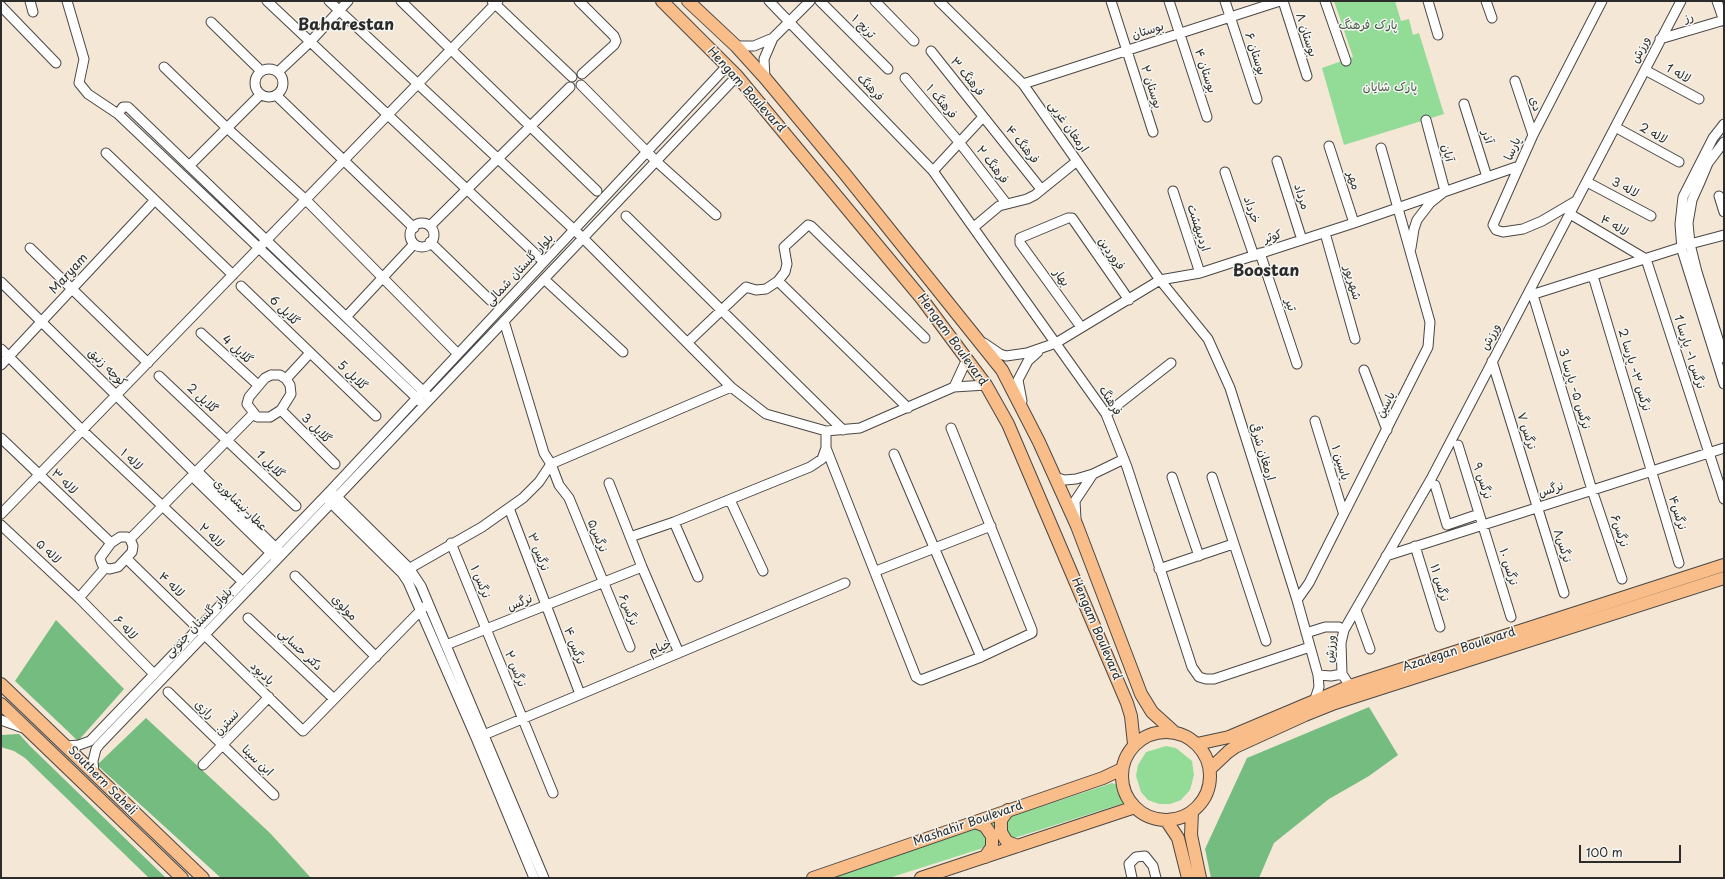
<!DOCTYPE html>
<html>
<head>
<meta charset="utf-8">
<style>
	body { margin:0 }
	#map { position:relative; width:1725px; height:879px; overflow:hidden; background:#f5e7d6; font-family:"Playpen Sans",sans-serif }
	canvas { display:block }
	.frame { position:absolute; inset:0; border:2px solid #2b2b2b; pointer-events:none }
	.scale { position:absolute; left:1579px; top:845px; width:102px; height:18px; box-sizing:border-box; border:2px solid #2b2b2b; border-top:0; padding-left:5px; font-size:12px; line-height:14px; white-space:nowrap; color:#2b2b2b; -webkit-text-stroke:3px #f6f6f2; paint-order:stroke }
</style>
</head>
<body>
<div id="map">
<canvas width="1725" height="879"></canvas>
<div class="frame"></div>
<div class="scale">100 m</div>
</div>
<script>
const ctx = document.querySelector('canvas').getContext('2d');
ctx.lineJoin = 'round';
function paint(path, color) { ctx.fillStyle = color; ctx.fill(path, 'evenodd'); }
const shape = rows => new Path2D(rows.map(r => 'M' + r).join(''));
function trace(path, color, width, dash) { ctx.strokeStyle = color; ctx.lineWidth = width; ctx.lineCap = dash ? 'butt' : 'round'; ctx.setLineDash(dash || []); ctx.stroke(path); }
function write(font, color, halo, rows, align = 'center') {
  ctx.font = font + ' "Playpen Sans","Playpen Sans Arabic",sans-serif'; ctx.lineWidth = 3; ctx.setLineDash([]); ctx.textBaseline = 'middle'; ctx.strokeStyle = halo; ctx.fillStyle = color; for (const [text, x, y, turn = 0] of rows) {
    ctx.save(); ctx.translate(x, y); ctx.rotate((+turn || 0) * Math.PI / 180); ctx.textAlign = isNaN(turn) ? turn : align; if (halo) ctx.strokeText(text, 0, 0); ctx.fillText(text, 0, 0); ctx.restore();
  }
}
paint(shape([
	[1334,1,1395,1,1401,21,1409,19,1413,35,1419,33,1444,114,1344,145,1322,68,1353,57],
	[1166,746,1176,748,1192,761,1194,775,1190,790,1181,800,1170,804,1159,804,1148,800,1141,792,1136,776,1138,765,1146,752],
	[1112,783,1118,785,1124,803,889,878,826,878]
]), '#92dc98');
paint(shape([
	[56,620,124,689,78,741,15,681],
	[1369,707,1398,755,1369,776,1329,799,1274,843,1259,878,1211,878,1205,849,1247,758],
	[146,718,270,833,311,878,221,878,97,765],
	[19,734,30,746,166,878,149,878,25,758,14,751,1,747,1,735]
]), '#75bc80');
const minor = shape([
	[30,1,33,12],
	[67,1,84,59,79,83,88,94,118,114,421,402],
	[267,1,544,262],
	[329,1,584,239,731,387,766,414,826,431,860,428,954,387,986,385],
	[401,1,597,191],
	[492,1,572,77],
	[579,1,614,36,616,41,614,45,582,74],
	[769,1,933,171,1106,414,1127,467,1192,667,1199,677,1206,679,1214,679,1310,647],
	[820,1,888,69],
	[875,1,914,41],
	[939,1,1023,84,1160,280,1208,339,1230,388,1297,600,1318,675,1319,687,1315,699],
	[1111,1,1153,132],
	[1169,1,1207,117],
	[1225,1,1257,99],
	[1283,1,1307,76],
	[1325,1,1346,61],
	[1428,1,1438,35],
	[1486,1,1492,18],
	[1717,1,1724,21],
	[1,6,56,63],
	[211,22,261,71],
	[1660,39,1724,20],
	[736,46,754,46,773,38],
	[931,51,1041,189],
	[164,67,227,128,306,200,458,354],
	'255 83a14 14 0 1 1 28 0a14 14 0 1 1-28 0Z',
	[1645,70,1699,99],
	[278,72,310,42,348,1],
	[765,78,764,59,773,38,810,1],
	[905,78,959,142,1006,203],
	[1515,81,1533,135],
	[1023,84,1280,1],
	[581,85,657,162,716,215],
	[277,96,414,228],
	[1464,104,1487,177],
	[118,114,123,107,128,107,427,395],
	[1724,124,1713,138,1683,197,1680,224,1682,250,1724,384],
	[1615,127,1679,162],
	[1724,142,1708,163,1700,182,1692,200,1688,223,1690,244,1697,272,1724,358],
	[1329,146,1354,223],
	[106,153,233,275],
	[1277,161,1302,240],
	[189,166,260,95],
	[933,171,983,117],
	[1225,172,1254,256],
	[1587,182,1651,216],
	[1173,191,1200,273],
	[1719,196,1724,212],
	[1576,201,1542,221,1523,229,1503,232,1496,230,1493,225,1533,135,1602,1],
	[1570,214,1646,259,1724,499],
	[626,216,843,430],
	'410 235a12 12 0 1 1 24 0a12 12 0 1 1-24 0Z',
	[430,226,570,87],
	[974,227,999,206,1027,199,1035,195,1077,161],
	[1325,233,1355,339],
	[430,242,490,300],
	[1690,244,1724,235],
	[30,248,148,363],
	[1411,248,1414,229,1417,220,1430,203,1445,191,1426,120],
	[1260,253,1297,364],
	[1593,276,1679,563],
	[544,279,623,352],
	[778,281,908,408],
	[1,282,195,473],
	[241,286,376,416],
	[1533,295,1592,490,1622,579],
	[1528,296,1682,247],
	[346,317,414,244],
	[504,321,544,453,551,464,559,485,569,498,630,647],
	[1081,327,1020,243,1020,238,1068,218,1072,218,1129,300],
	[201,333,258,385],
	[688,342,746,287,756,290,766,289,778,281,785,272,787,264,784,247,808,225,811,226,925,338],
	[984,343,1000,354,1006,356,1027,353,1056,343,1160,280,1200,273,1354,223,1519,166],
	[1,349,82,430,243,582],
	[1492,361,1564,593],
	[1,365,155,200],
	[1364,370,1387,430],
	[271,375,280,375,286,379,290,385,291,394,281,410,270,417,257,417,247,404,249,397,265,378,271,375],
	[159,376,296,506],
	[286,379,310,353],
	[954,387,967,359],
	[1022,401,1018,380,1028,361,1038,352],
	[281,410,335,464],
	[1106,414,1171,363],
	[1315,421,1343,512],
	[1,438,111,543],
	[1458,445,1511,617],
	[826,448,916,677,921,680,981,657,1032,633,1032,630,951,428],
	[894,454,981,657],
	[197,471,280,552],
	[192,476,274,556],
	[1054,477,1065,480,1076,479,1093,474,1124,459],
	[1172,477,1199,556],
	[1212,477,1266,641],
	[609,483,642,567,679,653],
	[1435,485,1447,525,1479,514],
	[333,493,409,568,421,586,544,878],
	[328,500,402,573,408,582,476,738,534,878],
	[730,500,763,571],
	[509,508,580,694],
	[1,514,498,1],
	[1076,519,1075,501,1093,474],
	[674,522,698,577],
	[1,525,79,598,154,674],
	[120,537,127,537,130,539,133,546,132,552,118,567,110,569,105,568,102,564,100,558,111,543,120,537],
	[630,537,674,522,810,467,822,459,826,448,826,431],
	[130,539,254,413],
	[451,543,553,793],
	[1415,546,1440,627],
	[1386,556,1724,448],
	[127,559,303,731,424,607],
	[1159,569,1233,544],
	[405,571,482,527,523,498,539,482,551,464,731,387],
	[876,571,991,526],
	[295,576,376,657],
	[79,598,105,568],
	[1297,600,1309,583,1428,347,1430,322,1381,148],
	[1356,610,1370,649],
	[248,618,334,699],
	[1306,633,1325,627,1339,627,1344,630],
	[446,645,642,567],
	[1318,675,1331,676,1342,674],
	[1350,686,1342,674,1341,643,1344,630,1431,479,1681,1],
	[168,692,274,795],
	[1,720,26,729],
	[479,737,845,583],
	[67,746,79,745,90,741,331,490,727,66],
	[203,765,269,697],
	[94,774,93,761,96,749,99,745,337,497,737,76],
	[1132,878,1129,864,1136,857,1145,856,1153,866,1156,878]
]);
const major = shape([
	[662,1,737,76,922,299,986,385,1008,424,1127,703,1131,716,1134,744],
	[688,1,736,46,765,78,845,174,1002,370,1039,442,1077,526,1141,694,1152,712,1173,731],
	[1,684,203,878],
	[1,704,182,878],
	'1122 776a44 44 0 1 1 88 0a44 44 0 1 1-88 0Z',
	[1197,744,1229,737,1350,686,1724,565],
	[1210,769,1228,752,1235,747,1305,715,1335,703,1724,578],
	[1008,810,1001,820,1001,832,1007,842,1018,846],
	[1192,812,1191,835,1200,878],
	[1166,820,1178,838,1188,878],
	[975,822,985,826,992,836,992,847,985,857],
	[813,878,1103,778,1122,769],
	[921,878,1135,807]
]);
trace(minor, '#494745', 11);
trace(major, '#494745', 14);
trace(minor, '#fff', 9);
trace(major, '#f8bd89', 12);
write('12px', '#2b2b2b', '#f6f6f2', [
	["رز",1689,18,-17],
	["ترنج ۱",863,27,45],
	["بوستان",1148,31,-17],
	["بوستان ۸",1306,35,72],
	["ورزش",1641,50,-63],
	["بوستان ۶",1255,54,72],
	["بوستان ۴",1205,71,72],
	["لاله 1",1678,74,29],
	["فرهنگ ۳",967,77,51],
	["بوستان ۲",1151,87,72],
	["فرهنگ",870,88,46],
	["Hengam Boulevard",746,90,48],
	["فرهنگ ۱",941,102,50],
	["دی",1535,104,72],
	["ارمغان غربی",1068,127,55],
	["لاله 2",1653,134,29],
	["آذر",1487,137,73],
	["فرهنگ ۴",1022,145,51],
	["پارسا",1513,149,-66],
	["آبان",1447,153,75],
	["فرهنگ ۲",992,165,52],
	["مهر",1353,181,72],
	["لاله 3",1625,188,28],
	["مرداد",1301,197,73],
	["خرداد",1251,210,71],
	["لاله ۴",1614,226,30],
	["اردیبهشت",1198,228,72],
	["کوثر",1273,237,-18],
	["فروردین",1111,254,55],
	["بلوار گلستان شمالی",520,270,-47],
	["Maryam",69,274,-47],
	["بهار",1061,278,54],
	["شهریور",1352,283,74],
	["تیر",1290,305,72],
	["گلایل 6",284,311,44],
	["ورزش",1491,337,-62],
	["Hengam Boulevard",952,340,54],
	["گلایل 4",237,350,42],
	["نرگس ۱- پارسا 1",1689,352,72],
	["کوچه زنبق",107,368,44],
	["نرگس ۳- پارسا 2",1634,370,73],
	["گلایل 5",352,376,44],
	["نرگس ۵- پارسا 3",1574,389,73],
	["گلایل 2",202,399,43],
	["فرهنگ",1110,401,58],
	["یاسین",1386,405,-63],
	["گلایل 3",316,429,45],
	["نرگس ۷",1526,431,73],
	["ارمغان شرقی",1262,452,73],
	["لاله ۱",131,460,44],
	["یاسین ۱",1340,463,73],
	["گلایل 1",270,465,44],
	["نرگس ۹",1482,481,72],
	["لاله ۳",64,482,44],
	["نرگس",1551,490,-18],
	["عطار نیشابوری",240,505,44],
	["نرگس۴",1677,513,73],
	["نرگس۶",1619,531,72],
	["لاله ۲",211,536,43],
	["نرگس۵",597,536,68],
	["نرگس۸",1562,546,72],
	["لاله ۵",48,552,43],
	["نرگس ۳",538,552,69],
	["نرگس ۱۰",1508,567,73],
	["نرگس ۱",480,582,68],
	["نرگس ۱۱",1439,583,73],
	["لاله ۴",171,585,44],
	["نرگس",520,603,-22],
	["مولوی",344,608,45],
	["نرگس۶",628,610,68],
	["بلوار گلستان جنوبی",199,623,-46],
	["لاله ۶",125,628,46],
	["Hengam Boulevard",1096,629,67],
	["نرگس ۴",574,646,69],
	["خیام",660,648,-23],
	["ورزش",1331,649,-86],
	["دکتر حسابی",300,650,43],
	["Azadegan Boulevard",1459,650,-18],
	["نرگس ۲",515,669,68],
	["یادبود",262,674,44],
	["رازی",204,710,44],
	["نسترن",227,723,-46],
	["ابن سینا",257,761,44],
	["Southern Saheli",102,781,45],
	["Mashahir Boulevard",968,824,-19]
]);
write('12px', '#455746', '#f6f6f2', [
	["پارک فرهنگ",1368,26],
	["پارک شایان",1390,88]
]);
write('bold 16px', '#2b2b2b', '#f6f6f2', [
	["Baharestan",346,26],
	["Boostan",1266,272]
]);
</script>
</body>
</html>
